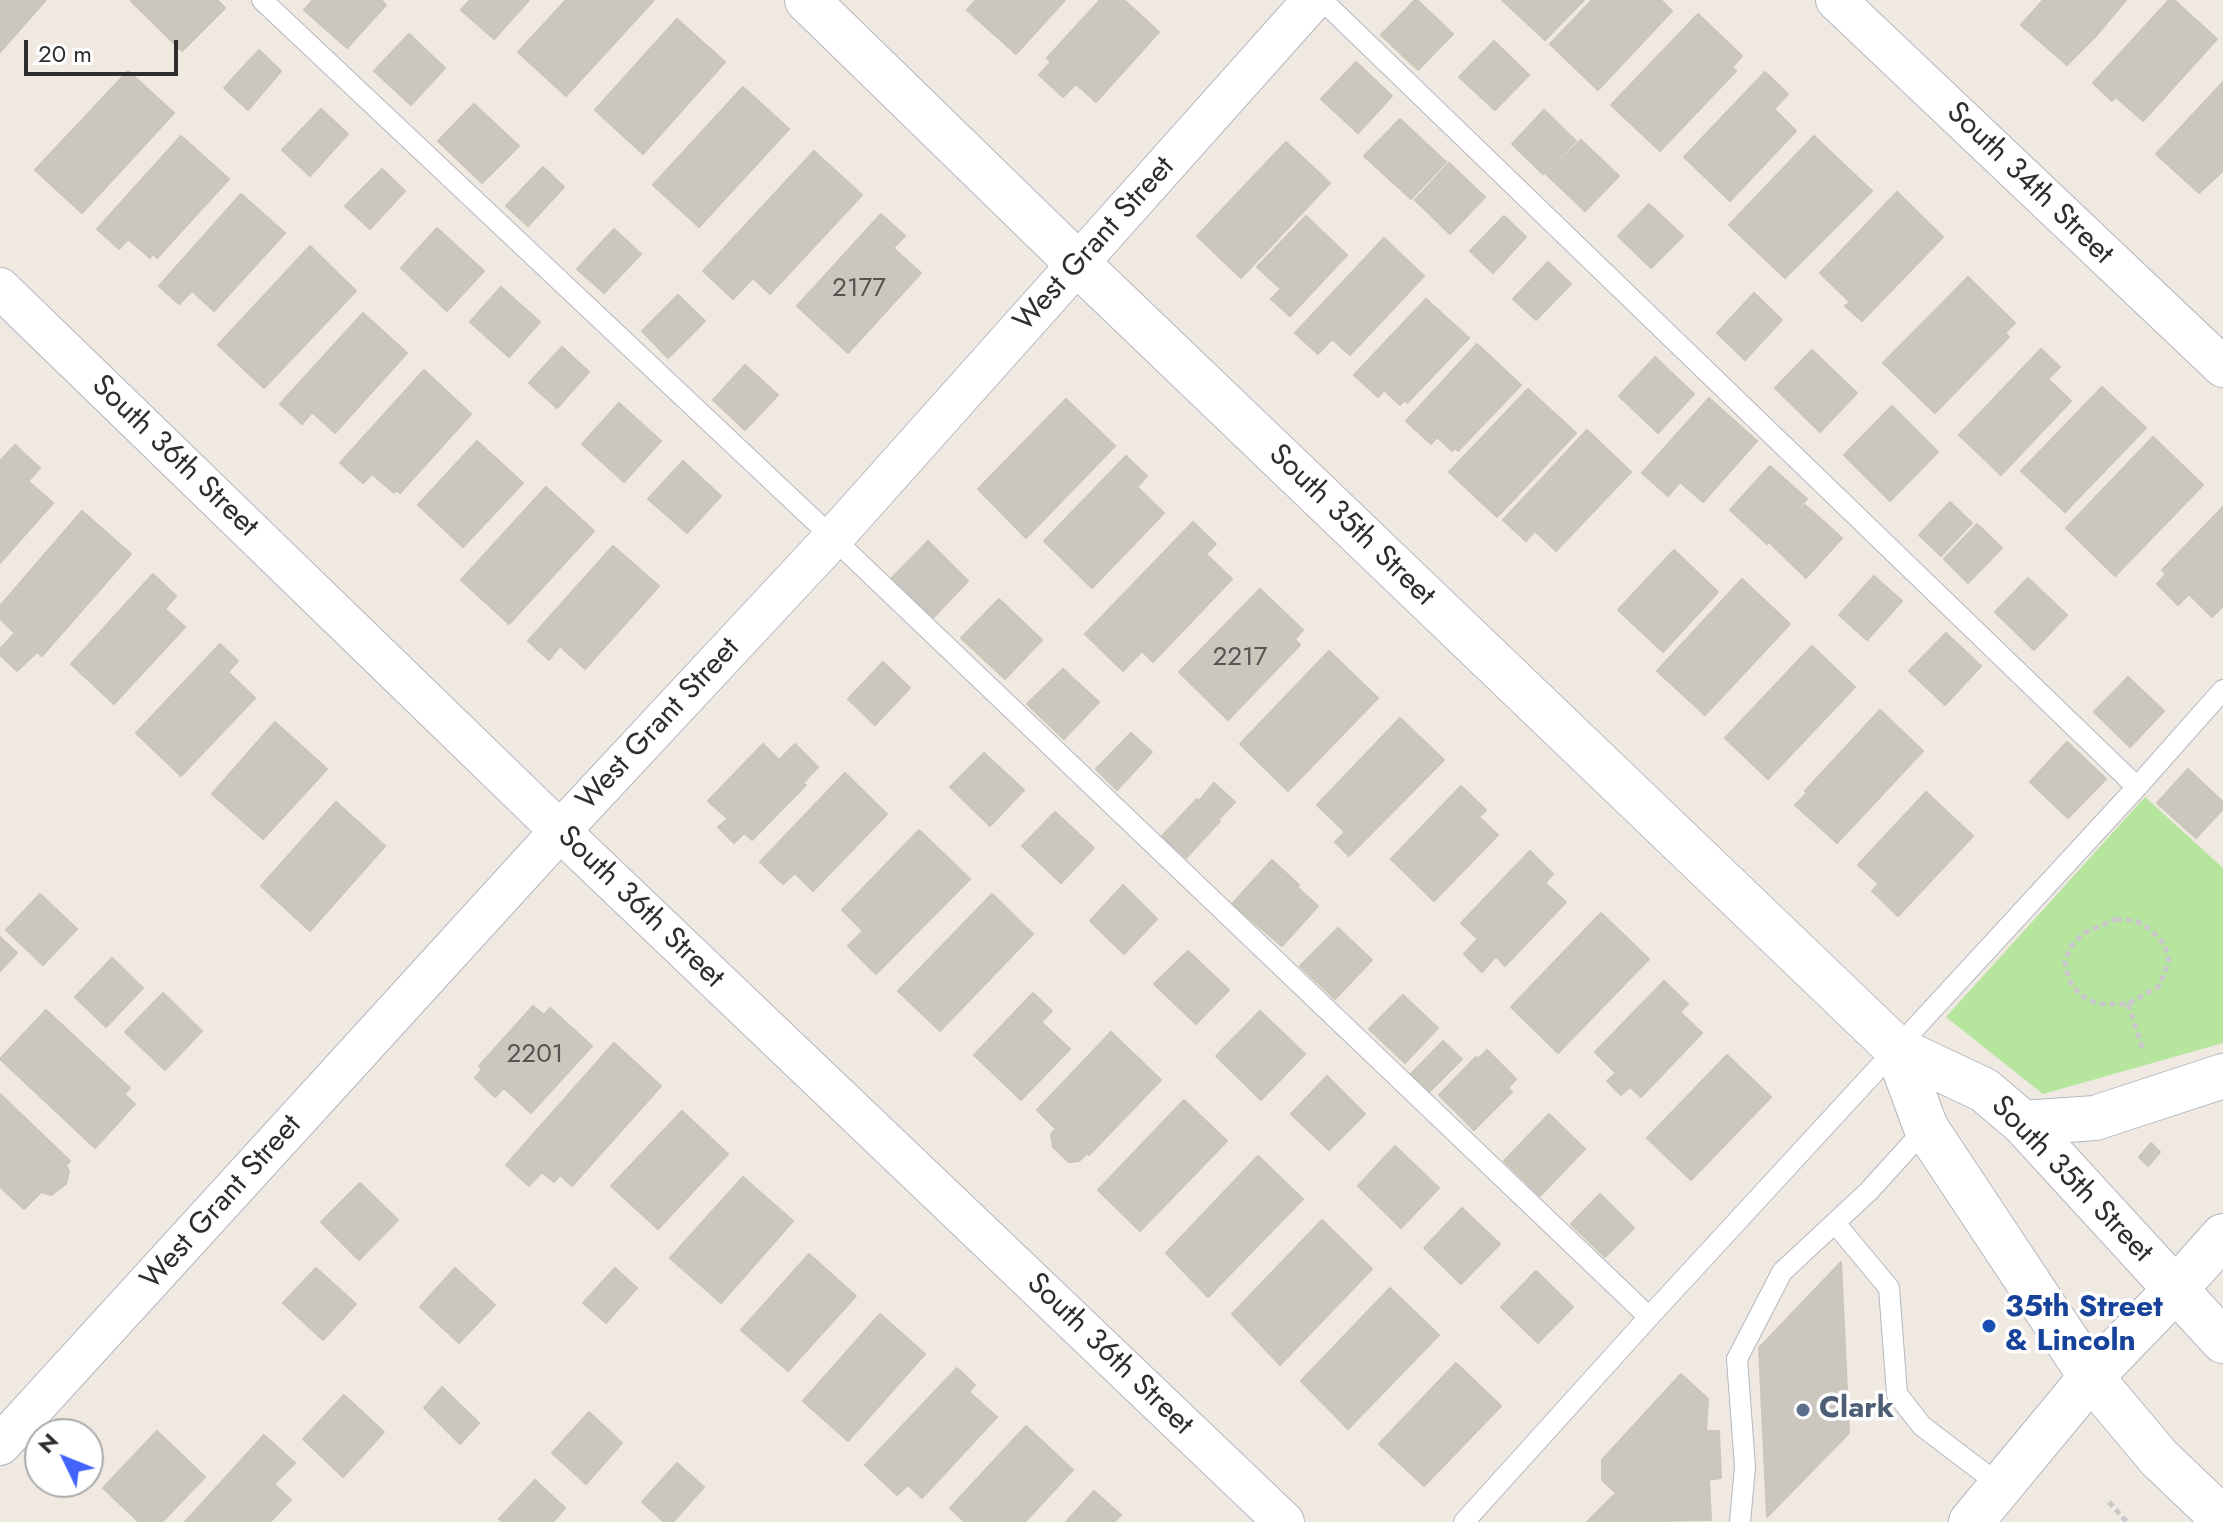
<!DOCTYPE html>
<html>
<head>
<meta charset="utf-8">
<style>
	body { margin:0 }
	#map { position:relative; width:2223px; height:1522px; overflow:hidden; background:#efe9e1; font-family:Jost,sans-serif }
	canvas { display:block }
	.north { position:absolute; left:24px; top:1418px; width:80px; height:80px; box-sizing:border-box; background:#fff; border:2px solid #ababab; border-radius:50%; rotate:313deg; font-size:22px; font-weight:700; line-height:32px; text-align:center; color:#2e2e2e }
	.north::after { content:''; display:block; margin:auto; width:28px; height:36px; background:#4264fb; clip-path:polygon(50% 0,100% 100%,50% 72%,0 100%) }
	.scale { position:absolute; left:24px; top:40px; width:154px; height:36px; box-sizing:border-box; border:4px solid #2e2e2e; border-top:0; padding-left:10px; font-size:24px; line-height:28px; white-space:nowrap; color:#2e2e2e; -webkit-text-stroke:6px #fff; paint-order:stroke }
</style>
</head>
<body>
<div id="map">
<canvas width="2223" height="1522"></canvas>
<div class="north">N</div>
<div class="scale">20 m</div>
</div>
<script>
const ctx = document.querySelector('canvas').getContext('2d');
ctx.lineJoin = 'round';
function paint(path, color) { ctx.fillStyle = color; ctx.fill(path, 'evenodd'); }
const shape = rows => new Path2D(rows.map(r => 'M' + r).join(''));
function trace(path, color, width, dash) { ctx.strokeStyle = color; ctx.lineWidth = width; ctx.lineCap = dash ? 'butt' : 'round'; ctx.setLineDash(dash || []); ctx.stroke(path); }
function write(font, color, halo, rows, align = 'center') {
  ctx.font = font + ' Jost,sans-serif'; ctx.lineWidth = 7; ctx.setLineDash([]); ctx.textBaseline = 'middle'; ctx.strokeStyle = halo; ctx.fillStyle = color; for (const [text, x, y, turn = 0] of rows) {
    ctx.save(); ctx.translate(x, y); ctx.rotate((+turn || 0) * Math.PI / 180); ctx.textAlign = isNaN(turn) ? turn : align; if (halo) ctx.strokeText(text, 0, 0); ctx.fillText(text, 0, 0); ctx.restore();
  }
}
paint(shape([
	[2145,797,2223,868,2223,1043,2043,1094,1946,1017]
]), '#b6e59e');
const building = shape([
	[0,0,45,1,0,52,0,0],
	[133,0,217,0,225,8,182,51,131,1,133,0],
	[313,0,381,0,386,5,347,48,304,10,313,0],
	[470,0,529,0,494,39,461,10,470,0],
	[566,0,654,0,566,96,518,52,566,0],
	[976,0,1065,0,1016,54,967,10,976,0],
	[1100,0,1124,0,1159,32,1096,102,1076,84,1063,97,1039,75,1051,62,1047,58,1100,0],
	[1415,0,1417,0,1453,34,1418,70,1381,35,1415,0],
	[1502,0,1584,0,1545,40,1502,0],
	[1592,0,1661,0,1672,11,1598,90,1550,44,1592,0],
	[2043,0,2126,0,2095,37,2067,65,2021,25,2043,0],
	[2169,0,2174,0,2217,39,2143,121,2116,97,2112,101,2093,83,2169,0],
	[1698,14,1742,56,1732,67,1736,71,1660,151,1611,105,1698,14],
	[677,19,725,62,643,154,595,110,677,19],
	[409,34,445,68,411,105,374,71,409,34],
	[1494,41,1529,75,1495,110,1459,77,1494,41],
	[259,50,281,71,248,110,224,88,259,50],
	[1356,62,1392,96,1358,133,1321,99,1356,62],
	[128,71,174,113,82,213,35,170,128,71],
	[1765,72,1788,94,1774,109,1796,131,1730,201,1684,157,1765,72],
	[2223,82,2223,171,2199,193,2156,154,2223,82],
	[743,87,789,129,699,227,653,185,743,87],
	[474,104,519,146,482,183,438,141,474,104],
	[321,109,348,134,310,176,282,150,321,109],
	[1544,110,1576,141,1543,174,1512,144,1544,110],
	[1400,119,1446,162,1411,199,1364,156,1400,119],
	[181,136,229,179,157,258,153,254,150,258,128,239,119,249,97,229,181,136],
	[1814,136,1872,191,1785,278,1729,225,1814,136],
	[1581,140,1619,176,1585,211,1546,174,1581,140],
	[1286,142,1330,183,1241,278,1197,236,1286,142],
	[814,151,862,195,770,294,753,278,733,299,703,271,814,151],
	[1449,163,1485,197,1450,234,1415,200,1449,163],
	[543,167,564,187,528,226,506,206,543,167],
	[382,169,405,191,370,229,345,206,382,169],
	[1897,192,1943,237,1862,321,1845,306,1850,302,1820,273,1897,192],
	[241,194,285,233,214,311,192,291,179,304,159,286,241,194],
	[1649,204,1683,236,1651,268,1618,236,1649,204],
	[881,214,905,236,893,248,921,273,848,353,797,306,881,214],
	[1306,216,1347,255,1290,316,1271,299,1281,289,1257,267,1306,216],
	[1504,216,1526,237,1493,273,1470,251,1504,216],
	[437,228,484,271,447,311,401,268,437,228],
	[614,229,641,254,604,293,577,269,614,229],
	[1384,238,1424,276,1350,355,1332,339,1318,354,1295,333,1384,238],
	[310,246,356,291,264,388,218,345,310,246],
	[1548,262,1571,284,1536,320,1513,299,1548,262],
	[1968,277,2015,323,2005,333,2009,337,1935,413,1883,363,1968,277],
	[501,287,540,322,509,357,470,322,501,287],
	[1754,293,1782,320,1745,360,1717,333,1754,293],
	[678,295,705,321,668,358,642,331,678,295],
	[1426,299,1469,338,1407,403,1405,400,1400,405,1384,390,1378,397,1354,375,1426,299],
	[363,313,407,353,335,433,312,412,302,424,280,404,363,313],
	[1477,344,1521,385,1458,451,1455,448,1452,451,1437,437,1431,444,1406,421,1477,344],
	[562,347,589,372,557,408,529,383,562,347],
	[2041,349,2060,367,2048,379,2071,401,2001,475,1959,435,2041,349],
	[1812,350,1857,393,1820,432,1775,388,1812,350],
	[1655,357,1694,394,1658,433,1619,396,1655,357],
	[745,365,778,395,745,430,713,400,745,365],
	[424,370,471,414,400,493,396,490,394,493,372,474,363,483,340,463,424,370],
	[2102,387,2146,428,2065,512,2021,471,2102,387],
	[1528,389,1576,433,1497,517,1449,472,1528,389],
	[1709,398,1757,441,1703,502,1680,482,1668,496,1642,473,1709,398],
	[1066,399,1115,446,1026,538,978,489,1066,399],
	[619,403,661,441,624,482,582,444,619,403],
	[1892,406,1938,452,1890,501,1844,455,1892,406],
	[1587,430,1631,472,1556,551,1535,531,1526,541,1503,520,1587,430],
	[2153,437,2203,485,2115,576,2066,528,2153,437],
	[477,441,523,483,463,547,418,505,477,441],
	[15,445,40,468,28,481,53,503,0,563,0,461,15,445],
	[1126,456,1147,476,1137,487,1164,513,1092,588,1044,541,1126,456],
	[683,461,721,496,687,533,648,499,683,461],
	[1770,466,1807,499,1767,544,1730,510,1770,466],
	[546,487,594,531,509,624,461,580,546,487],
	[1950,502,1972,523,1941,556,1919,535,1950,502],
	[1805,505,1842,538,1806,578,1770,543,1805,505],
	[2223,507,2223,606,2212,617,2189,594,2178,605,2157,584,2166,574,2162,570,2223,507],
	[82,511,131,554,42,656,37,652,17,671,0,655,0,649,15,633,0,619,0,606,82,511],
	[1193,522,1216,544,1206,554,1232,579,1153,662,1142,651,1123,671,1085,634,1193,522],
	[1977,524,2002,548,1968,583,1944,559,1977,524],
	[928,541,968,581,930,621,889,581,928,541],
	[613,546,659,586,585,669,560,646,549,660,528,641,613,546],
	[1674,550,1718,592,1663,652,1618,610,1674,550],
	[153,574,176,596,165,609,185,627,114,704,71,664,153,574],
	[1874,576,1902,601,1867,640,1839,615,1874,576],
	[2028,578,2067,615,2034,650,1995,612,2028,578],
	[1742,579,1790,624,1705,715,1657,671,1742,579],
	[1260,589,1303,630,1295,639,1300,645,1228,720,1179,672,1260,589],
	[999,599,1042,640,1005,679,961,638,999,599],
	[1946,633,1981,666,1945,705,1909,671,1946,633],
	[220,644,238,661,228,672,255,698,181,776,136,733,220,644],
	[1812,646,1855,687,1768,779,1725,738,1812,646],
	[1329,651,1378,698,1288,791,1240,744,1329,651],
	[883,662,910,688,875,725,848,699,883,662],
	[1063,669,1099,702,1064,739,1027,704,1063,669],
	[2128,677,2164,711,2130,747,2094,712,2128,677],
	[1880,710,1923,751,1837,843,1795,805,1807,793,1805,791,1880,710],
	[1400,718,1444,760,1349,856,1335,842,1345,832,1317,805,1400,718],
	[275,722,327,769,263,839,212,794,275,722],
	[1131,733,1152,752,1117,790,1096,769,1131,733],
	[2067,742,2106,779,2068,818,2030,782,2067,742],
	[763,744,779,760,795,744,818,767,803,783,806,785,752,840,744,833,734,843,718,827,728,819,708,801,763,744],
	[984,753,1024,790,990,826,950,787,984,753],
	[2188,769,2223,802,2223,809,2196,838,2157,803,2188,769],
	[845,773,887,814,813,891,795,873,783,884,760,862,845,773],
	[1214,783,1235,802,1220,818,1200,800,1214,783],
	[1461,786,1486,810,1479,817,1498,835,1434,901,1391,859,1461,786],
	[1926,792,1973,836,1898,916,1872,891,1879,884,1858,865,1926,792],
	[1197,799,1220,821,1186,858,1162,836,1197,799],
	[336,802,385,846,310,931,261,886,336,802],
	[1055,812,1094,848,1061,883,1022,846,1055,812],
	[919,830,970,879,876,974,848,946,863,931,842,910,919,830],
	[1530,851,1553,874,1545,883,1566,902,1505,966,1496,956,1482,972,1464,954,1478,939,1461,923,1530,851],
	[1272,860,1299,885,1297,887,1318,906,1282,946,1232,904,1272,860],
	[1123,885,1157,919,1124,954,1090,921,1123,885],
	[40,894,77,929,43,965,6,930,40,894],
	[992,894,1033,934,940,1031,898,991,992,894],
	[1601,913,1649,959,1558,1053,1511,1007,1601,913],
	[1338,928,1372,960,1335,999,1300,966,1338,928],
	[0,937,17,953,0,971,0,937],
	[1188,951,1229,990,1196,1024,1154,984,1188,951],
	[112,958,143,988,106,1027,75,997,112,958],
	[1664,981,1688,1004,1680,1012,1702,1033,1641,1097,1630,1087,1621,1095,1607,1081,1616,1073,1595,1052,1664,981],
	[163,993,202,1031,165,1070,125,1032,163,993],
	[1033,993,1052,1011,1041,1022,1070,1049,1021,1100,974,1055,1033,993],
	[1403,995,1438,1028,1405,1063,1369,1029,1403,995],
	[533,1006,544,1015,550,1008,592,1046,531,1113,504,1088,495,1097,475,1078,482,1069,479,1066,533,1006],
	[46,1010,130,1088,124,1094,135,1104,95,1148,0,1059,46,1010],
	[1260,1011,1305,1054,1261,1100,1216,1056,1260,1011],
	[1111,1032,1161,1080,1089,1155,1087,1153,1079,1161,1069,1162,1053,1147,1051,1134,1056,1129,1037,1110,1111,1032],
	[1443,1041,1462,1059,1429,1092,1411,1074,1443,1041],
	[614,1043,661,1086,572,1186,560,1175,554,1182,542,1172,529,1186,506,1165,614,1043],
	[1487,1050,1516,1079,1508,1088,1512,1092,1474,1130,1439,1095,1476,1057,1478,1059,1487,1050],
	[1727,1055,1771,1097,1691,1180,1647,1138,1727,1055],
	[1327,1076,1365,1114,1329,1150,1291,1114,1327,1076],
	[0,1094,70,1161,66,1165,69,1172,66,1184,51,1195,41,1192,24,1209,0,1187,0,1094],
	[1184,1100,1227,1141,1140,1231,1098,1190,1184,1100],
	[682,1111,728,1154,658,1229,611,1186,682,1111],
	[1549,1114,1585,1149,1540,1196,1504,1161,1549,1114],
	[2151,1143,2160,1152,2148,1166,2139,1157,2151,1143],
	[1395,1146,1439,1188,1401,1228,1358,1186,1395,1146],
	[1258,1156,1303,1199,1208,1297,1166,1253,1258,1156],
	[743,1177,793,1221,721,1303,670,1258,743,1177],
	[360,1183,398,1220,359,1260,321,1222,360,1183],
	[1600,1194,1634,1228,1605,1257,1571,1224,1600,1194],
	[1462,1208,1500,1244,1461,1284,1424,1248,1462,1208],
	[1322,1220,1372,1269,1280,1365,1232,1314,1322,1220],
	[809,1254,856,1296,788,1371,741,1330,809,1254],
	[1841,1262,1849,1433,1767,1517,1759,1348,1841,1262],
	[316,1268,356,1304,323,1340,283,1303,316,1268],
	[455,1268,495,1305,459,1343,420,1307,455,1268],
	[615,1268,637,1288,606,1323,583,1303,615,1268],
	[1536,1271,1573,1307,1538,1343,1501,1307,1536,1271],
	[1390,1288,1439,1335,1348,1429,1301,1381,1390,1288],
	[880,1314,925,1354,848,1441,803,1401,880,1314],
	[1456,1363,1501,1406,1424,1486,1379,1444,1456,1363],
	[957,1368,975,1385,969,1392,997,1417,922,1498,908,1485,897,1495,865,1465,957,1368],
	[1681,1374,1708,1399,1706,1431,1719,1431,1721,1478,1709,1480,1711,1520,1587,1522,1616,1493,1602,1480,1602,1460,1681,1374],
	[442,1387,479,1423,460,1444,424,1408,442,1387],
	[344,1395,384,1432,343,1477,303,1439,344,1395],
	[589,1412,622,1443,586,1484,552,1453,589,1412],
	[1026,1426,1073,1470,1025,1522,965,1522,950,1508,1026,1426],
	[157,1431,205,1477,162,1522,139,1522,103,1488,157,1431],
	[264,1435,295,1463,274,1484,291,1500,270,1522,185,1522,264,1435],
	[677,1463,704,1487,673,1522,664,1522,642,1502,677,1463],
	[535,1480,565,1508,553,1522,503,1522,499,1519,535,1480],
	[1094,1491,1121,1515,1114,1522,1066,1522,1094,1491]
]);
paint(building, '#cbc7bf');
trace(building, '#cbc5ba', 2);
const lane = shape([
	[262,0,833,538,1649,1317],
	[1322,0,2137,787],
	[1835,1223,1889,1288,1897,1394,1922,1426,2001,1486],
	[1464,1522,1649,1317,2137,787,2223,690],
	[1740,1522,1745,1467,1737,1359,1782,1272,1869,1191,1926,1128]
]);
const street = shape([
	[1836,0,2223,367],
	[0,288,560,831,1284,1522],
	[0,1445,560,831,833,538,1313,0]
]);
const secondary = shape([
	[807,0,1078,264,1897,1049,1984,1090,2023,1123,2223,1341],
	[1897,1049,1926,1128,2091,1377,2159,1458,2223,1519],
	[2023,1123,2095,1118,2223,1076],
	[1971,1522,2091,1377,2175,1290,2223,1236]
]);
trace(lane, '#b4b7c1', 22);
trace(street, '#b4b7c1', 42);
trace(secondary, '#b4b7c1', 46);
trace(shape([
	[2116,919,2136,921,2151,930,2165,945,2169,962,2159,986,2128,1004,2098,1004,2080,995,2069,980,2065,962,2071,946,2084,933,2116,919],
	[2128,1004,2143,1050],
	[2109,1502,2127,1522]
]), '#c9c9c9', 5, [6, 4]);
trace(lane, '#fff', 20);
trace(street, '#fff', 40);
trace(secondary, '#fff', 44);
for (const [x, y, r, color] of [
	[1989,1326,8,"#1a4fb4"],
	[1803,1410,8,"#5c6f8a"]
]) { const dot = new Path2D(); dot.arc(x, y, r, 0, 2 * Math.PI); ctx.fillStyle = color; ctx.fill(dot); trace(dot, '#fff', 3); }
write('26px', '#555452', null, [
	["2177",859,290],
	["2217",1240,659],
	["2201",535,1056]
]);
write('30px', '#2e2e2e', '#fff', [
	["South 34th Street",2029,184,44],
	["West Grant Street",1095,245,-48],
	["South 36th Street",174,457,44],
	["South 35th Street",1351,526,44],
	["West Grant Street",659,725,-47],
	["South 36th Street",640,908,44],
	["South 35th Street",2071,1180,46],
	["West Grant Street",222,1203,-48],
	["South 36th Street",1109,1355,44]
]);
write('bold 30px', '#164399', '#fff', [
	["35th Street",2005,1309],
	["& Lincoln",2005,1343]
], 'left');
write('bold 30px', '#4e5e75', '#fff', [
	["Clark",1819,1410]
], 'left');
</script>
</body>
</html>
